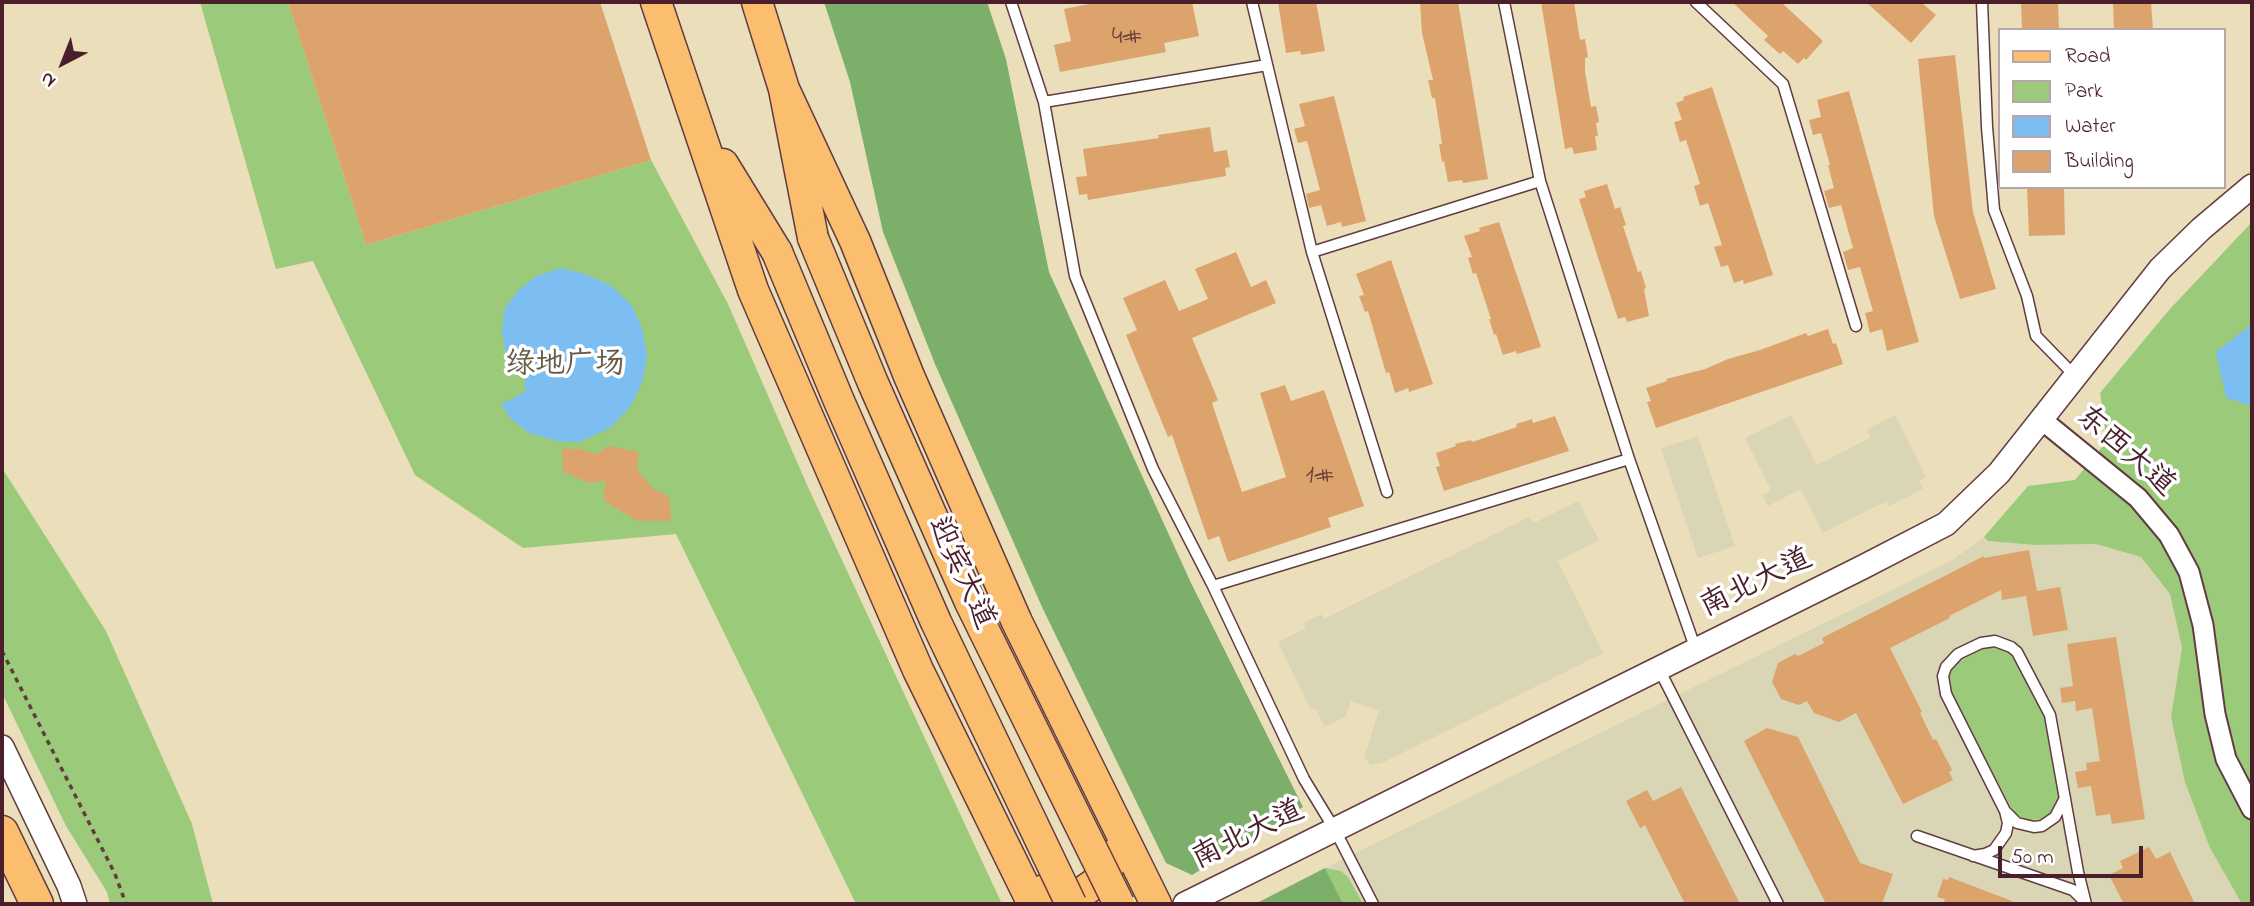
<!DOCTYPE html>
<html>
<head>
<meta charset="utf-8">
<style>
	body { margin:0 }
	#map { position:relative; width:2254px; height:906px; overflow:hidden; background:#ebdebb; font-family:"Indie Flower",sans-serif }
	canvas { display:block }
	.frame { position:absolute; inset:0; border:4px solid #4a1f2b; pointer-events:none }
	.legend { position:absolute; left:1998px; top:28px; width:228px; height:161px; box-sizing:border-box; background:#fff; border:2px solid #b7a5aa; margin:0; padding:9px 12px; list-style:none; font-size:21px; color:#4a1f2b }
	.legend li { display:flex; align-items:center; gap:14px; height:35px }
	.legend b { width:35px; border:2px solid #b7a5aa }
	.north { position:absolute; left:28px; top:28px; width:70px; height:70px; -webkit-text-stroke:5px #fff; paint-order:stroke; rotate:222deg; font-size:19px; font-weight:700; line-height:28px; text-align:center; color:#4a1f2b }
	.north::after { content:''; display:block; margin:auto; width:24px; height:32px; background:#4a1f2b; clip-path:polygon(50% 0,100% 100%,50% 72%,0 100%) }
	.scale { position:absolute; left:1998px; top:846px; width:145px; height:32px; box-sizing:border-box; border:4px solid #4a1f2b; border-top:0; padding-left:9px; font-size:21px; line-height:24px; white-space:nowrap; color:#4a1f2b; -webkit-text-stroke:5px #fff; paint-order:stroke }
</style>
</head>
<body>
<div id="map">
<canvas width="2254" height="906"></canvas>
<div class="frame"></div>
<ul class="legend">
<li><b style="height:9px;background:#fabe6e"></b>Road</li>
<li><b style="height:19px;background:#9bcb7a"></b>Park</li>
<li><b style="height:19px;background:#7dbef2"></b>Water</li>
<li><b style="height:19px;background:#dca46c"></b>Building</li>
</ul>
<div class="north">N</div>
<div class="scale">50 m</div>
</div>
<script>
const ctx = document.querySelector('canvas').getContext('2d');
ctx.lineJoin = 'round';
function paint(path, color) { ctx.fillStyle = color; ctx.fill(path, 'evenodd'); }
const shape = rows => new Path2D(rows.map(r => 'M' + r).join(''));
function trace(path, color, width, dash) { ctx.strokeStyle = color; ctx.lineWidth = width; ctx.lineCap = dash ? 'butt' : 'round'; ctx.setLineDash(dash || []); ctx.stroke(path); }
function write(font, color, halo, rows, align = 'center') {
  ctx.font = font + ' "Indie Flower","LXGW WenKai TC",sans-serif'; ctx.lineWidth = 7; ctx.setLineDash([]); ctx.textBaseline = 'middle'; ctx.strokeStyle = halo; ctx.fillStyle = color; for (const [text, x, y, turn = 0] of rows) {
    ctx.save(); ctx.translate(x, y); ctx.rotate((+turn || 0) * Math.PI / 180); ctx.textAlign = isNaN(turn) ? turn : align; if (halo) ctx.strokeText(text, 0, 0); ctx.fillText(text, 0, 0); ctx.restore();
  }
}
paint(shape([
	[1791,415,1817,465,1870,438,1867,430,1895,415,1926,477,1919,481,1923,489,1889,506,1887,501,1823,533,1801,489,1768,506,1762,495,1771,490,1745,438],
	[1698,436,1735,546,1698,558,1661,448],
	[1578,501,1599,540,1558,561,1603,653,1382,763,1371,765,1364,758,1379,711,1351,701,1345,717,1325,727,1315,708,1311,710,1278,642,1306,628,1304,623,1321,614,1324,619,1529,517,1534,523],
	[1984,537,1989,541,2036,545,2096,544,2141,557,2170,594,2182,648,2171,717,2210,848,2242,904,1343,904,1325,868,1906,583,1954,559]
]), '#d9d5b5');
paint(shape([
	[200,2,288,2,366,245,651,160,728,304,808,487,1002,904,856,904,676,534,523,548,415,475,313,261,276,269],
	[2252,222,2252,904,2242,904,2210,848,2185,782,2171,717,2182,648,2170,594,2141,557,2096,544,2036,545,1988,541,1984,537,2028,486,2075,480,2107,441,2100,393,2169,310],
	[2,468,106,631,192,824,213,904,110,904,107,892,66,826,2,693],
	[1986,647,1997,647,2008,652,2017,662,2047,721,2059,794,2056,806,2051,814,2044,819,2027,820,2014,813,1951,692,1948,679,1952,667,1959,661],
	[1325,868,1341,871,1348,877,1363,904,1343,904]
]), '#9bcb7a');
paint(shape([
	[824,2,987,2,1006,59,1049,272,1191,583,1303,807,1192,875,1166,863,1042,607,935,364,883,232,850,82],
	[1325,868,1343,904,1255,904]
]), '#7caf6a');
paint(shape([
	[561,268,588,275,613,287,632,306,642,328,647,356,642,383,630,407,610,428,579,442,558,441,529,433,510,418,501,404,525,392,525,379,517,364,505,350,502,331,505,308,517,292,536,276],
	[2252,324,2252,406,2226,398,2216,352]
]), '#7dbef2');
paint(shape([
	[288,2,600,2,651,160,366,245],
	[1099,2,1192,2,1199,36,1164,43,1166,52,1060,72,1054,45,1071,41,1064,9],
	[1278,2,1316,2,1325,51,1301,55,1300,51,1286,53],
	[1420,2,1458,2,1488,179,1463,183,1462,180,1448,182,1444,161,1442,162,1439,144,1442,144,1435,98,1432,98,1428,80,1433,80,1422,33],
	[1541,2,1574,2,1580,40,1585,39,1588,57,1585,58,1585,71,1591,107,1596,106,1599,122,1596,123,1598,136,1595,136,1597,150,1574,154,1572,147,1565,149],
	[1732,2,1781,2,1823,41,1806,60,1804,58,1798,64,1783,51,1780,54,1764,40,1768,36],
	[1866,2,1921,2,1936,15,1911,43],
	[2021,2,2058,2,2059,30,2022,30],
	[2113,2,2151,2,2153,30,2114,30],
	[1955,55,1973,212,1996,289,1960,299,1934,216,1918,59],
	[1712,87,1773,275,1744,284,1743,280,1734,283,1728,265,1721,267,1714,247,1722,245,1708,203,1700,206,1694,186,1700,184,1686,140,1680,142,1674,122,1682,120,1676,103,1684,100,1683,97],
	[1849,91,1919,342,1887,351,1882,329,1870,333,1865,313,1873,311,1860,267,1848,270,1843,252,1853,248,1841,205,1829,208,1824,191,1834,188,1828,165,1830,165,1821,133,1813,135,1809,120,1821,117,1817,100],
	[1334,96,1366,221,1342,227,1341,222,1327,226,1321,205,1309,208,1306,194,1320,190,1307,141,1298,143,1294,129,1305,126,1299,104],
	[1210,127,1214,152,1227,150,1230,167,1225,168,1226,176,1088,200,1087,194,1079,195,1076,177,1087,176,1083,149,1159,138,1158,135],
	[1607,184,1615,209,1620,207,1626,225,1623,226,1638,272,1641,271,1646,288,1644,289,1649,316,1627,322,1625,317,1618,319,1579,199,1586,197,1584,191],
	[2027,187,2064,187,2065,235,2029,236],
	[1499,222,1541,347,1517,354,1516,351,1503,355,1496,334,1494,335,1489,319,1491,319,1476,273,1473,274,1468,258,1472,257,1464,236,1480,231,1479,228],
	[1236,252,1251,287,1266,280,1276,303,1192,338,1218,400,1212,403,1242,492,1286,477,1260,393,1285,385,1291,401,1324,390,1364,506,1328,518,1331,527,1228,562,1219,536,1208,540,1172,435,1168,437,1126,335,1137,330,1123,298,1165,280,1179,311,1208,299,1195,269],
	[1391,260,1433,384,1409,392,1408,388,1395,393,1389,372,1386,373,1368,311,1365,312,1359,296,1364,295,1356,274],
	[1828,329,1833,344,1836,343,1843,364,1656,428,1647,402,1651,401,1646,388,1667,381,1666,379,1705,369,1728,359,1760,350,1806,333,1808,336],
	[1555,416,1569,451,1444,491,1436,467,1440,466,1436,453,1456,446,1455,444,1471,440,1472,442,1517,427,1516,424,1532,419,1533,423],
	[610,446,639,452,637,469,653,489,669,496,671,521,638,521,604,501,605,481,589,483,563,472,562,449,580,449,596,454],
	[2029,550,2037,591,2060,587,2068,630,2033,636,2026,596,2002,600,2001,590,1949,616,1950,618,1890,648,1922,712,1920,713,1933,740,1936,739,1952,770,1949,772,1953,780,1903,804,1856,713,1839,722,1814,713,1807,701,1799,705,1781,699,1772,682,1778,663,1795,654,1798,656,1824,643,1822,638,1984,556,1984,558],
	[2116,637,2145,819,2112,824,2110,814,2096,816,2091,786,2078,788,2075,772,2087,770,2086,763,2100,761,2092,708,2076,711,2075,701,2062,703,2060,688,2073,686,2067,644],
	[1767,728,1798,737,1860,863,1893,874,1882,904,1826,904,1744,741],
	[1681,787,1740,904,1685,904,1645,825,1640,828,1626,801,1647,790,1653,801],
	[2149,847,2156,859,2170,852,2195,904,2124,904,2109,875,2123,868,2120,861],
	[1949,877,2012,901,2011,904,1943,904,1945,899,1937,897,1943,879,1948,880]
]), '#dca46c');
const service = shape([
	[1011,2,1044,102,1075,276,1153,469,1213,586,1629,459],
	[1252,2,1312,252,1387,492],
	[1504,2,1540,181,1629,459,1696,650],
	[1696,2,1783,84,1856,326],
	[1982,2,1987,127,1994,210,2027,296,2036,336,2076,377],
	[1044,102,1267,65],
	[1312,252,1540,181],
	[1213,586,1304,779,1335,830,1373,904],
	[1659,669,1778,904],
	[2005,811,2017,823,2034,827,2042,826,2055,817,2065,798],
	[1917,836,2073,890,2084,901],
	[1973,856,1985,854,1994,850,2006,833,2008,823,2005,811,1946,694,1943,676,1946,667,1958,654,1981,643,1995,641,2011,647,2017,652,2050,715,2078,872,2086,904]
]);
const minor = shape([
	[2042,420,2138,498,2169,535,2189,572,2203,625,2215,714,2226,759,2252,809]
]);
const tertiary = shape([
	[2,747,69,886,75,904],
	[1185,904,1861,568,1946,524,1999,473,2160,269,2201,229,2252,186]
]);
const primary = shape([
	[656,2,753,290,918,670,1033,904],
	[757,2,784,89,813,238],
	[784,89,855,241,909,376,1017,622,1156,904],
	[723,164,777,252],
	[1044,890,1055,894,1074,894,1084,891,1094,884,1107,870,1115,854]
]);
const trunk = shape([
	[2,832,37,904]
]);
trace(service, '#623c41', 13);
trace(minor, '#623c41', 23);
trace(tertiary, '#623c41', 26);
trace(primary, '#623c41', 33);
trace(trunk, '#623c41', 35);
trace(shape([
	[2,651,115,874,126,904]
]), '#623c41', 3.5, [5, 5]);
trace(service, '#fff', 10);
trace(minor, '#fff', 19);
trace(tertiary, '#fff', 23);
trace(primary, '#fabe6e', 30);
trace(trunk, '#fabe6e', 32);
const primaryBridge = shape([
	[813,238,873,383,970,602,1119,904],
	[777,252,839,401,936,622,1071,904]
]);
trace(primaryBridge, '#623c41', 33, []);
trace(primaryBridge, '#fabe6e', 30);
write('26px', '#6e403b', null, [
	["4#",1127,39],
	["1#",1320,478]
]);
write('30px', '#665b47', '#fff', [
	["绿地广场",565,367]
]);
write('30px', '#4a1f2b', '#fff', [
	["东西大道",2124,453,41],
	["迎宾大道",959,574,65],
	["南北大道",1757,585,-26],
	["南北大道",1249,837,-26]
]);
</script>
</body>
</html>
